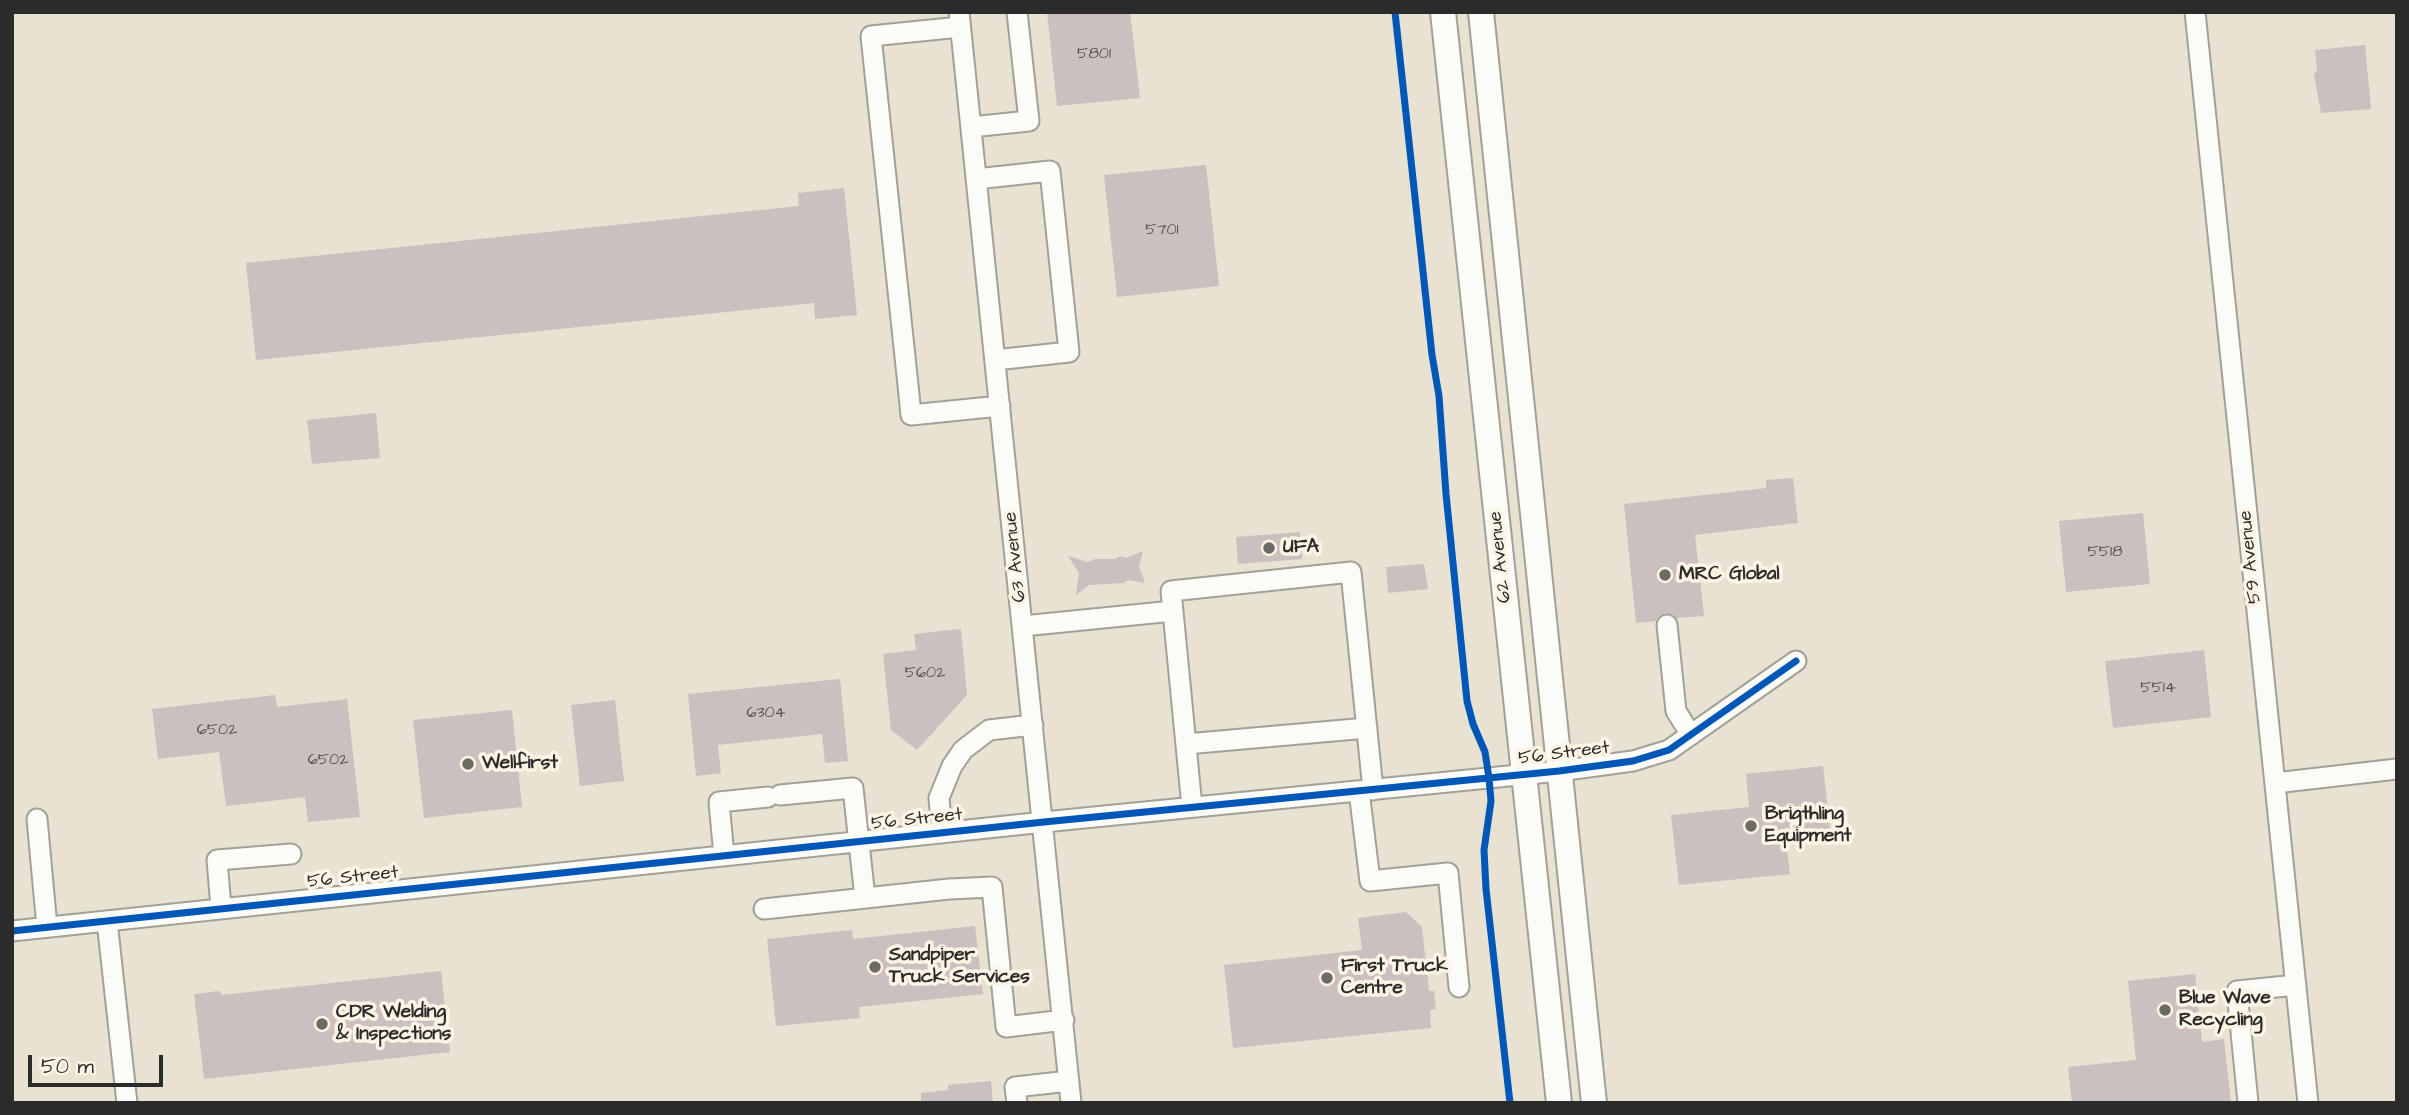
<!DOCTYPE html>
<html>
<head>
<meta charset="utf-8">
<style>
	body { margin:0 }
	#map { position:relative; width:2409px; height:1115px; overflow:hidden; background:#e7e2d1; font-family:"Architects Daughter",sans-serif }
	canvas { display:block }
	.frame { position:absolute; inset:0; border:14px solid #2b2b2b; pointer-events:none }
	.scale { position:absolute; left:28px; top:1055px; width:135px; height:32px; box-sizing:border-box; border:4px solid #2b2b2b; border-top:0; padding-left:9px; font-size:21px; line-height:24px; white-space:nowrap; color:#2b2b2b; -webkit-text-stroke:5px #fcf5e5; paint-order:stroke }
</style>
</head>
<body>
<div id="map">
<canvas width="2409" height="1115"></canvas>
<div class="frame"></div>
<div class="scale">50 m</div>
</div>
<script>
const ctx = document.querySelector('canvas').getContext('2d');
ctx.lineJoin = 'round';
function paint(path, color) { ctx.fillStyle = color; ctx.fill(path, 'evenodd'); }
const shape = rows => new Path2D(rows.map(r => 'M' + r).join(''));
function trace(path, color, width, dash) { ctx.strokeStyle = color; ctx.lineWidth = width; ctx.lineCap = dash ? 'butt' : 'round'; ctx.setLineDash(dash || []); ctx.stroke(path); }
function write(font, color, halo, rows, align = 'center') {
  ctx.font = font + ' "Architects Daughter",sans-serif'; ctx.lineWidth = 7; ctx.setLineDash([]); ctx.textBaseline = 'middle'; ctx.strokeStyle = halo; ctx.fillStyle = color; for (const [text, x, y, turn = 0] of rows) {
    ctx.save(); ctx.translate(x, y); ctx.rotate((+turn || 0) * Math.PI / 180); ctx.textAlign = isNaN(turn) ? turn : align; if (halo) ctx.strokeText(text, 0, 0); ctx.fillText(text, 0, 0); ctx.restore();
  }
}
paint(shape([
	[1047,12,1130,12,1140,98,1057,106],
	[2365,45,2371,109,2321,113,2314,75,2317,71,2315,50],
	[1206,165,1219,286,1117,297,1104,175],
	[844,188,857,315,815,319,814,303,256,360,246,263,799,206,798,193],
	[376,413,380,458,312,464,307,420],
	[1793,478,1798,523,1695,535,1704,616,1677,618,1666,613,1660,615,1656,621,1636,623,1624,504,1766,488,1766,480],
	[2143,513,2150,584,2066,592,2059,521],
	[1300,532,1302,559,1238,564,1236,537],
	[1143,551,1139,567,1145,583,1128,580,1124,583,1089,585,1076,595,1079,573,1068,556,1088,562,1095,559,1116,559,1120,556,1126,558],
	[1424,564,1428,589,1388,593,1386,567],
	[961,629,967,695,917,750,891,730,883,654,916,650,914,634],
	[2204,650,2211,717,2113,728,2105,661],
	[840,679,848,761,825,763,822,734,718,745,721,773,696,776,688,694],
	[275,695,277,707,347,699,360,817,308,822,305,797,226,806,219,752,158,759,152,709],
	[615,700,624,781,580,786,571,705],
	[512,710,522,807,424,818,413,720],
	[1823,766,1831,837,1786,842,1790,874,1679,885,1671,815,1749,807,1746,774],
	[1406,912,1422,927,1429,991,1434,991,1436,1009,1430,1010,1431,1028,1233,1048,1224,965,1362,950,1358,918],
	[975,926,983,994,859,1007,860,1018,776,1026,767,939,852,930,853,939],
	[441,971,450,1052,204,1079,194,994,219,991,222,995],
	[2195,974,2202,1042,2224,1039,2231,1103,2072,1103,2068,1067,2136,1060,2128,981],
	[991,1081,993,1103,921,1103,921,1093,948,1090,948,1085]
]), '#cbbfbf');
const minor = shape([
	[959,12,1071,1103],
	[2195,12,2308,1103],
	[960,27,871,36,908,385,911,415,1000,406],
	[971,127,1029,121,1017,12],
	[976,179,1050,171,1069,352,995,360],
	[1667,625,1676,711,1691,735],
	[1023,626,1173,611],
	[1186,744,1367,728],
	[2275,783,2397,769],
	[1359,791,1370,881,1448,873,1459,987],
	[780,795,853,788,865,898],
	[1192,807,1171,591,1351,572,1373,790],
	[37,819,47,927],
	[942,833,939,798,952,766,963,750,989,730,1033,725],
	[724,856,719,802,768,797],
	[221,907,217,860,291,854],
	[764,909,949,889,992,887,1006,1027,1064,1020],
	[107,921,127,1103],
	[12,931,1044,822,1559,771,1633,761,1669,750,1796,661],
	[1017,1103,1015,1087,1069,1081],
	[2248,1103,2237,991,2296,985]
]);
const major = shape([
	[1443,12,1559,1103],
	[1481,12,1594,1103]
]);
trace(minor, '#a3a097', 23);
trace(major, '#a3a097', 28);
trace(minor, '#fbfbf8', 19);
trace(major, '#fbfbf8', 24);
trace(shape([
	[1395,12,1432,355,1439,396,1446,494,1467,701,1473,724,1485,752,1489,778,1491,801,1484,850,1486,889,1510,1103],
	[12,931,1044,822,1559,771,1633,761,1669,750,1796,661]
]), '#0057b8', 7);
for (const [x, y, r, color] of [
	[1269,548,7,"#6d6b65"],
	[1665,575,7,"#6d6b65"],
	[468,764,7,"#6d6b65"],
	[1751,826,7,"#6d6b65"],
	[875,967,7,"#6d6b65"],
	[1327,978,7,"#6d6b65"],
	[2165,1010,7,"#6d6b65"],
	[322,1024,7,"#6d6b65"]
]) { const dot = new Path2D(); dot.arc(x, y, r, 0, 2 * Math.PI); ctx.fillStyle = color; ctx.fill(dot); trace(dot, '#fcf5e5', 2.5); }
write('16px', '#535050', null, [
	["5801",1094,55],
	["5701",1162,231],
	["5518",2105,553],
	["5602",925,674],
	["5514",2158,689],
	["6304",766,714],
	["6502",217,731],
	["6502",328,761]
]);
write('bold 19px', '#2b2b2b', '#fcf5e5', [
	["UFA",1283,548],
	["MRC Global",1679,575],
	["Wellfirst",482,764],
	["Brigthling",1765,815],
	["Equipment",1765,837],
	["Sandpiper",889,956],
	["Truck Services",889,978],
	["First Truck",1341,967],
	["Centre",1341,989],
	["Blue Wave",2179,999],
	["Recycling",2179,1021],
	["CDR Welding",336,1013],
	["& Inspections",336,1035]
], 'left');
write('19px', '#2b2b2b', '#fcf5e5', [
	["63 Avenue",1016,557,-96],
	["62 Avenue",1501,557,-96],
	["59 Avenue",2251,557,-96],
	["56 Street",1564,754,-7],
	["56 Street",917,820,-6],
	["56 Street",353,878,-6]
]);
</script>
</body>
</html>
